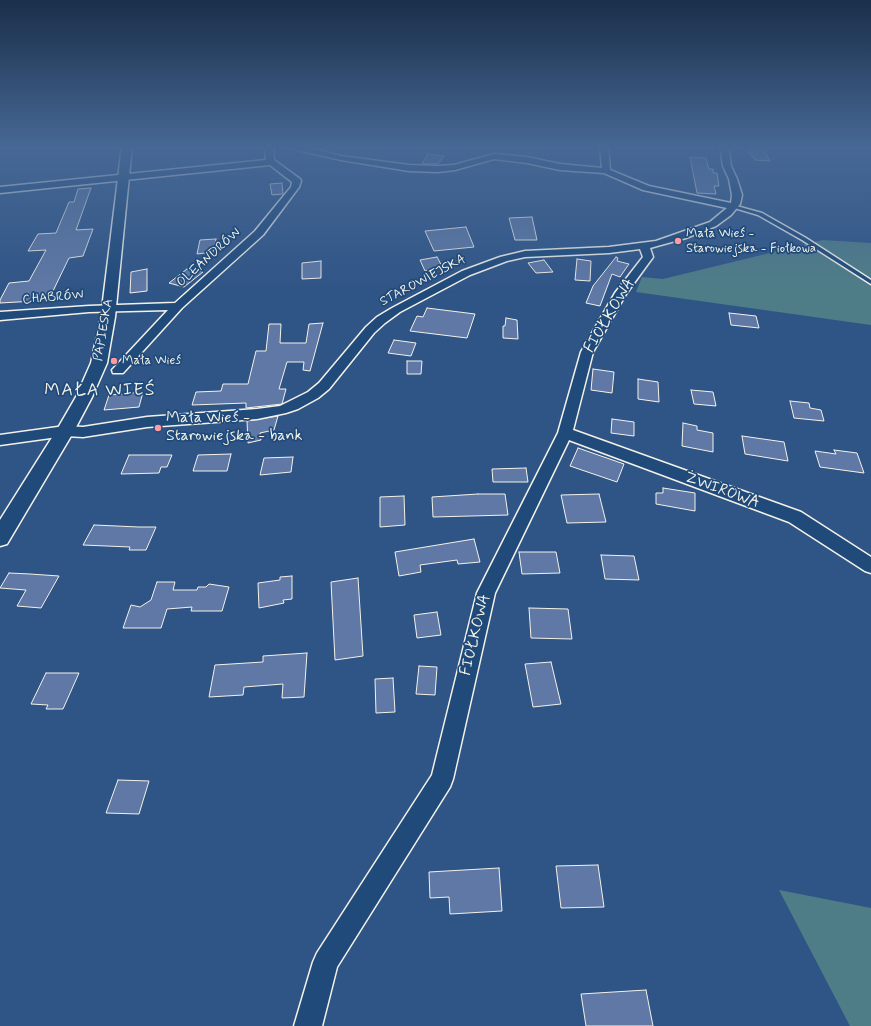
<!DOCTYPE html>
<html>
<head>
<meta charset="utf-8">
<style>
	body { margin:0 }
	canvas { display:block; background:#2f5586 }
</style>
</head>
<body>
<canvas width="871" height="1026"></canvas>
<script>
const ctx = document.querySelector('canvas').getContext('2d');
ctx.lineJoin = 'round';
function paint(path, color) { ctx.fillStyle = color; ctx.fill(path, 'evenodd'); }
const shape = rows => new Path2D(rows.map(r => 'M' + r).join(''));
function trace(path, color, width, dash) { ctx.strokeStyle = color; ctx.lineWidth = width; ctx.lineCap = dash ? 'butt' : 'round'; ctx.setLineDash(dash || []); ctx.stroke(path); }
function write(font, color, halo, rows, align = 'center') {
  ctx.font = font + ' Mynerve,sans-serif'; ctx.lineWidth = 3.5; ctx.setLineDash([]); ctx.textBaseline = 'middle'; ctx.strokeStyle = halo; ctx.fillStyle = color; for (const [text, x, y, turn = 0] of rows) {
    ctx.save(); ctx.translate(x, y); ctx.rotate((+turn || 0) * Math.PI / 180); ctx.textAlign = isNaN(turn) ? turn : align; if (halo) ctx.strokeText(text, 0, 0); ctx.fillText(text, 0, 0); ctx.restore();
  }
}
paint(shape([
	[823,240,871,243,871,325,636,292,642,277,663,279],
	[779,890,871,908,871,1026,850,1026]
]), '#4f7d87');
const building = shape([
	[744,146,761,146,770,161,755,160,744,146],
	[428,154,444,156,438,164,422,164,428,154],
	[690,157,706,158,709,169,713,169,713,173,717,173,719,186,714,186,716,194,697,193,690,157],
	[282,183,283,194,272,195,270,184,282,183],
	[91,188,76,230,93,229,83,256,69,258,53,291,50,291,46,298,36,298,35,301,0,303,0,300,9,283,29,281,46,250,28,251,38,234,56,233,69,202,74,202,78,189,91,188],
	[532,217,537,240,515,240,509,218,532,217],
	[466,227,474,247,434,251,425,231,466,227],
	[216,239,213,252,197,254,200,240,216,239],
	[437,257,443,268,425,271,420,260,437,257],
	[616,257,618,258,617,261,629,264,620,277,612,274,600,306,586,303,593,286,616,257],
	[577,259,591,261,590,281,575,280,577,259],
	[544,260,553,272,536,273,528,263,544,260],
	[321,261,321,278,302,279,302,263,321,261],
	[147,269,147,291,130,293,131,272,147,269],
	[187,269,203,272,184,287,169,283,187,269],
	[427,308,475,314,467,338,410,331,417,316,423,317,427,308],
	[729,313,756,316,759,328,731,325,729,313],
	[506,318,517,320,518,339,503,338,503,326,505,326,506,318],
	[323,323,310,371,303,370,304,362,287,362,279,389,286,389,282,404,246,408,246,403,192,405,196,392,221,391,223,384,248,384,256,351,266,351,269,324,281,324,280,343,306,343,309,324,323,323],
	[394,340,416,343,411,356,388,353,394,340],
	[407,361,422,361,421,374,407,374,407,361],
	[593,369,614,372,612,393,591,390,593,369],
	[638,379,658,382,659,402,638,399,638,379],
	[691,390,713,392,716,406,694,404,691,390],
	[143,392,139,407,104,410,109,395,143,392],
	[790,401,809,403,810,408,821,410,824,421,794,418,790,401],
	[278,416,274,430,260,433,261,440,248,443,247,421,278,416],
	[612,419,634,422,634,436,611,433,612,419],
	[683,423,697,426,697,430,713,433,713,452,682,446,683,423],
	[742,436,784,442,788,461,745,454,742,436],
	[578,448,624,464,617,482,570,466,578,448],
	[834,450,857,453,864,473,820,467,815,451,836,454,834,450],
	[231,454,227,471,193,471,198,455,231,454],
	[129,455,172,455,167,467,161,467,159,473,121,474,129,455],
	[293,457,291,472,260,475,264,458,293,457],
	[526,468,528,482,493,482,492,469,526,468],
	[663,488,695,493,695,511,656,504,656,493,663,493,663,488],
	[478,494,505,494,508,515,433,517,432,497,478,494],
	[599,494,606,522,567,523,561,495,599,494],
	[404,496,405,525,380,527,380,497,404,496],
	[94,525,139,527,156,527,146,550,129,550,130,547,83,545,94,525],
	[474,539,480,562,458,564,457,560,420,565,421,572,399,576,395,552,474,539],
	[519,552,556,552,560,573,522,574,519,552],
	[601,555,634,556,639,580,605,579,601,555],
	[9,573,30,574,59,576,41,608,17,606,26,590,0,588,9,573],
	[292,576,292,599,283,600,284,603,259,608,258,583,280,580,280,577,292,576],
	[358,578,363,656,335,660,331,582,358,578],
	[157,582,175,582,173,590,197,590,198,587,206,587,209,584,229,587,222,611,191,611,192,607,167,609,161,628,123,628,131,605,140,607,151,600,157,582],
	[529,608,568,609,572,639,531,638,529,608],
	[437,612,441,635,417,638,414,615,437,612],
	[307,653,304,697,282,698,283,684,244,687,243,695,209,697,215,665,263,662,263,656,307,653],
	[551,662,561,704,533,707,525,664,551,662],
	[419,666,437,667,435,695,416,694,419,666],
	[46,673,79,673,63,709,46,709,48,705,31,704,46,673],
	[393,678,395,712,376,713,375,679,393,678],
	[118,780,149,781,139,814,106,813,118,780],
	[598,865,604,907,561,908,556,866,598,865],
	[499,868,502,911,450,914,449,897,430,898,429,872,499,868],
	[646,990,653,1026,586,1026,581,994,646,990]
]);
paint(building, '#5f78a5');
trace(building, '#f4f1e8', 1);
const service = shape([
	[733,205,762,213,806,238,871,280,871,284,802,240,758,215,731,207,731,205,733,205]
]);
const minor = shape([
	[267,146,275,146,273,148,274,160,300,179,301,181,299,187,263,235,182,308,123,373,113,373,112,370,168,310,89,312,0,320,0,312,89,306,175,303,255,231,291,187,292,182,270,165,0,193,0,187,266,160,265,148,267,146],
	[288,146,301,146,341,156,409,165,438,166,454,165,494,154,527,157,560,164,602,168,600,146,608,146,610,170,649,186,731,203,732,195,729,179,723,166,720,146,728,146,731,166,737,179,742,195,740,204,731,215,716,226,686,238,650,248,653,257,626,294,593,352,573,430,801,512,871,557,871,573,865,571,789,522,569,440,495,593,453,779,450,787,337,967,322,1026,294,1026,313,962,317,953,432,775,477,593,558,433,581,352,615,293,643,257,640,249,609,253,525,257,507,261,470,275,400,312,385,323,374,333,329,389,318,398,298,409,286,413,257,419,147,427,83,437,65,436,0,445,0,435,65,426,83,427,147,417,257,409,280,406,308,392,319,383,366,327,377,317,392,308,462,271,500,257,525,251,609,247,656,241,710,222,727,208,643,190,604,173,560,170,527,163,494,159,455,170,438,172,409,171,341,160,289,148,288,146]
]);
const tertiary = shape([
	[122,146,132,146,115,317,107,363,92,397,74,431,7,544,0,546,0,520,58,428,76,397,91,363,101,317,122,146]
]);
trace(service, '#f4f1e8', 3);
trace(minor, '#f4f1e8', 3);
trace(tertiary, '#f4f1e8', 3);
paint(service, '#1f4a7a');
paint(minor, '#1f4a7a');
paint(tertiary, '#1f4a7a');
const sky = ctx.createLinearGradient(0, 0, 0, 289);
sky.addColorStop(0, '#1a2f4a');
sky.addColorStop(0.51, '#476895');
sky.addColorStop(1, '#47689500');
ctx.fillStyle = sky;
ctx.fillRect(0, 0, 871, 289);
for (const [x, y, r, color] of [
	[678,241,4,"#ff9aa2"],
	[114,361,4,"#ff9aa2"],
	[158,428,4,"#ff9aa2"]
]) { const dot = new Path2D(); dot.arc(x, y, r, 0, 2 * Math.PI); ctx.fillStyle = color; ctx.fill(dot); trace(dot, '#1f4a7a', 1.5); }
write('13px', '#f4f1e8', '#1f4a7a', [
	["Mała Wieś -",686,234],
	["Starowiejska - Fiołkowa",686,249],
	["Mała Wieś",122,361]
], 'left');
write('13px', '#f4f1e8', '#1f4a7a', [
	["OLEANDRÓW",209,258,-42],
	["STAROWIEJSKA",423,281,-28],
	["CHABRÓW",53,298,-5],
	["PAPIESKA",104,330,-80]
]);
write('16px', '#f4f1e8', '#1f4a7a', [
	["FIOŁKOWA",610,316,-59],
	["ŻWIROWA",722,491,20],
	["FIOŁKOWA",476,635,-76]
]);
write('16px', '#f4f1e8', '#1f4a7a', [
	["Mała Wieś -",166,419],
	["Starowiejska - bank",166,437]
], 'left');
ctx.letterSpacing = '1px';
write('18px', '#f4f1e8', '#1f4a7a', [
	["MAŁA WIEŚ",100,391]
]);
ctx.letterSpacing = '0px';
</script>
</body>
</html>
